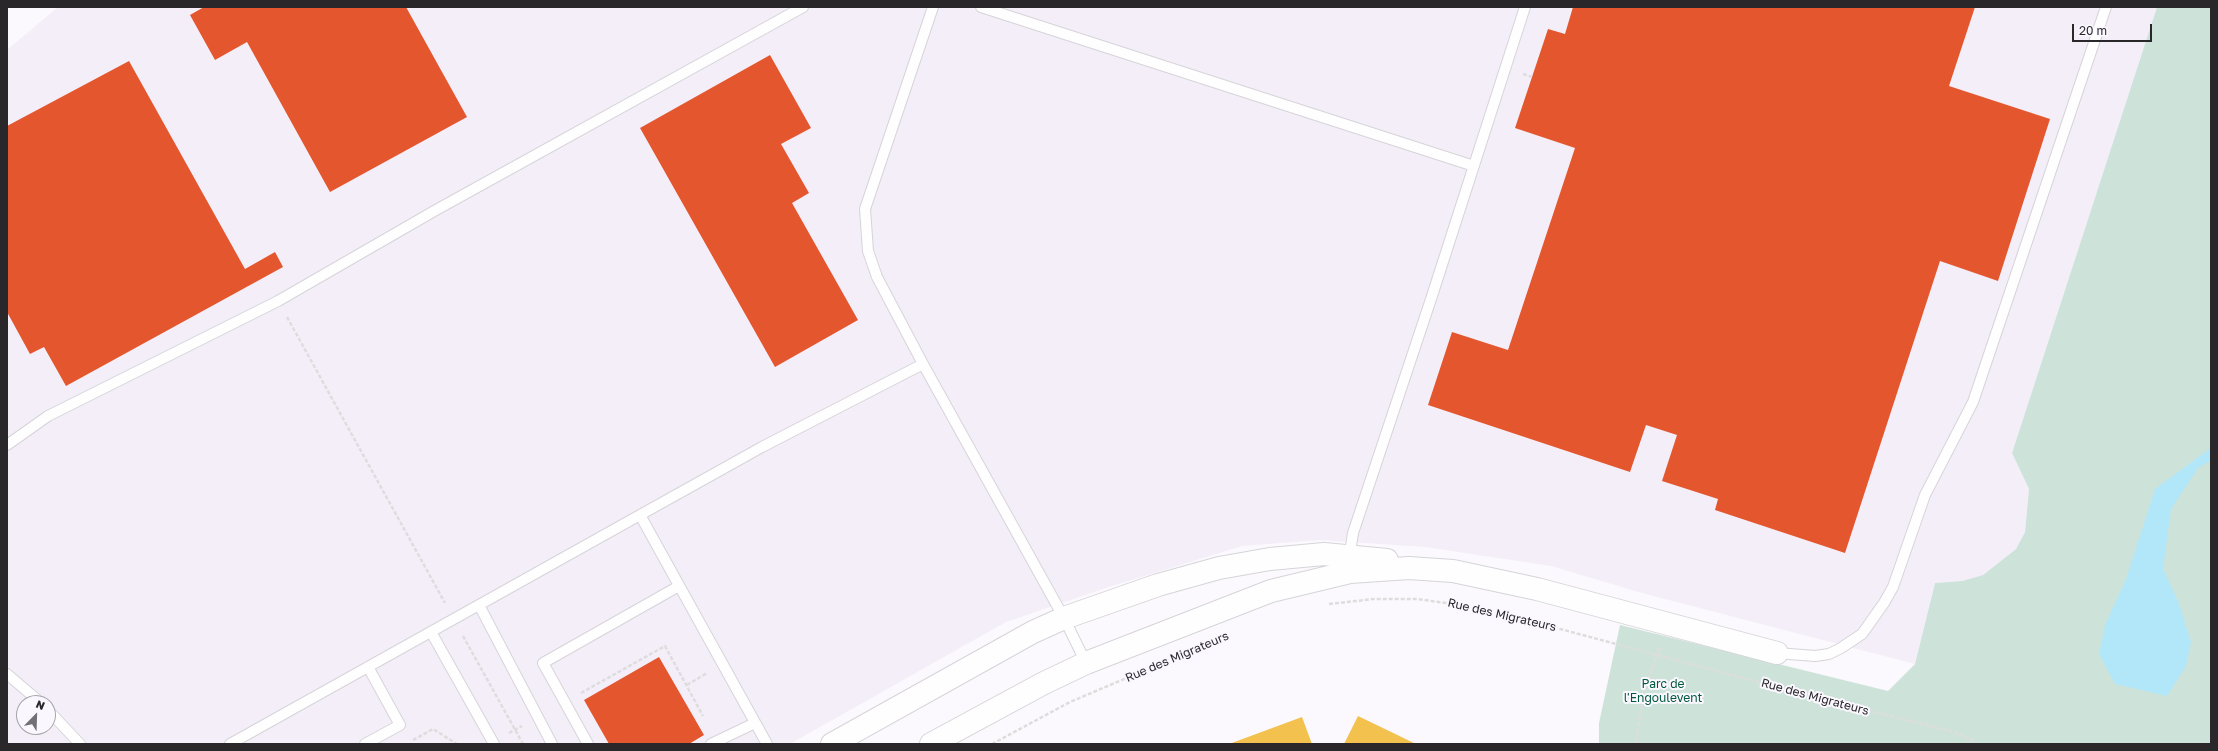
<!DOCTYPE html>
<html>
<head>
<meta charset="utf-8">
<style>
	body { margin:0 }
	#map { position:relative; width:2218px; height:751px; overflow:hidden; background:#fbf9fd; font-family:"Golos Text",sans-serif }
	canvas { display:block }
	.frame { position:absolute; inset:0; border:8px solid #29272a; pointer-events:none }
	.north { position:absolute; left:16px; top:695px; width:40px; height:40px; box-sizing:border-box; background:#fbf7ff; border:1px solid #a7a4aa; border-radius:50%; rotate:23deg; font-size:11px; font-weight:700; line-height:16px; text-align:center; color:#29272a }
	.north::after { content:''; display:block; margin:auto; width:14px; height:18px; background:#727074; clip-path:polygon(50% 0,100% 100%,50% 72%,0 100%) }
	.scale { position:absolute; left:2072px; top:24px; width:80px; height:18px; box-sizing:border-box; border:2px solid #29272a; border-top:0; padding-left:5px; font-size:12px; line-height:14px; white-space:nowrap; color:#29272a; -webkit-text-stroke:3px #fbf7ff; paint-order:stroke }
</style>
</head>
<body>
<div id="map">
<canvas width="2218" height="751"></canvas>
<div class="frame"></div>
<div class="north">N</div>
<div class="scale">20 m</div>
</div>
<script>
const ctx = document.querySelector('canvas').getContext('2d');
ctx.lineJoin = 'round';
function paint(path, color) { ctx.fillStyle = color; ctx.fill(path, 'evenodd'); }
const shape = rows => new Path2D(rows.map(r => 'M' + r).join(''));
function trace(path, color, width, dash) { ctx.strokeStyle = color; ctx.lineWidth = width; ctx.lineCap = dash ? 'butt' : 'round'; ctx.setLineDash(dash || []); ctx.stroke(path); }
function write(font, color, halo, rows, align = 'center') {
  ctx.font = font + ' "Golos Text",sans-serif'; ctx.lineWidth = 4; ctx.setLineDash([]); ctx.textBaseline = 'middle'; ctx.strokeStyle = halo; ctx.fillStyle = color; for (const [text, x, y, turn = 0] of rows) {
    ctx.save(); ctx.translate(x, y); ctx.rotate((+turn || 0) * Math.PI / 180); ctx.textAlign = isNaN(turn) ? turn : align; if (halo) ctx.strokeText(text, 0, 0); ctx.fillText(text, 0, 0); ctx.restore();
  }
}
paint(shape([
	[58,7,2157,7,2012,453,2029,489,2025,532,2016,549,1983,575,1962,581,1935,583,1915,664,1642,593,1551,566,1425,547,1320,540,1242,546,1112,586,1006,622,790,744,7,744,7,50],
	[24,703,48,703,48,727,24,727]
]), '#f4eef9');
paint(shape([
	[2157,7,2211,7,2211,744,1599,744,1599,723,1620,625,1888,691,1915,664,1935,583,1962,581,1983,575,2016,549,2025,532,2029,489,2012,453]
]), '#cde3d9');
paint(shape([
	[2211,448,2211,460,2198,468,2171,509,2163,569,2178,601,2191,642,2186,666,2167,696,2115,684,2099,654,2105,625,2126,579,2155,489]
]), '#b2e7f9');
paint(shape([
	[1358,716,1416,744,1344,744],
	[1302,717,1312,744,1229,744]
]), '#f2c14e');
paint(shape([
	[204,7,406,7,467,117,330,192,247,42,215,60,190,15],
	[1573,7,1975,7,1949,86,2050,119,1998,281,1940,261,1845,553,1715,510,1718,499,1662,481,1677,435,1646,425,1630,472,1428,405,1452,332,1508,350,1575,148,1515,128,1548,29,1565,34],
	[770,55,811,128,781,144,809,193,792,203,858,320,775,367,640,128],
	[129,61,245,269,275,252,283,267,66,386,44,347,30,354,7,312,7,126],
	[659,657,704,735,689,744,609,744,584,700]
]), '#e4572e');
const lane = shape([
	[933,7,865,209,868,251,877,277,923,364,1064,618,1086,663],
	[981,7,1474,166],
	[7,445,48,416,278,301,436,210,803,7],
	[1349,559,1353,533,1431,299,1525,7],
	[479,605,552,744],
	[431,632,494,744],
	[1777,653,1815,656,1829,654,1841,648,1862,634,1884,603,1893,587,1925,495,1973,402,2106,7],
	[7,674,41,703],
	[48,710,80,744],
	[230,744,640,515],
	[365,744,400,725,368,667],
	[588,744,543,663,679,586],
	[711,744,755,723],
	[767,744,640,515,762,447,923,364]
]);
const secondary = shape([
	[832,744,1033,632,1064,618,1158,585,1219,568,1270,559,1324,554,1387,560],
	[931,744,1044,683,1086,663,1271,591,1350,572,1409,568,1453,571,1537,589,1777,653]
]);
trace(lane, '#d6d4d8', 12);
trace(secondary, '#d6d4d8', 24);
trace(shape([
	[1523,74,1532,77],
	[287,317,445,603],
	[1329,604,1374,599,1417,599,1482,608,1806,695,1954,732,1970,739,1976,744],
	[463,636,523,744],
	[687,685,707,673],
	[581,693,665,646,703,716],
	[509,733,522,726],
	[413,740,433,729,457,744],
	[992,744,1070,702,1183,654],
	[1636,744,1644,691,1660,648]
]), '#deddde', 2.5, [4, 2]);
trace(lane, '#fefeff', 10);
trace(secondary, '#fefeff', 22);
write('12px', '#29272a', '#fbf7ff', [
	["Rue des Migrateurs",1502,615,13],
	["Rue des Migrateurs",1177,657,-23],
	["Rue des Migrateurs",1815,697,15]
]);
write('12px', '#00593b', '#fbf7ff', [
	["Parc de",1663,684],
	["l'Engoulevent",1663,698]
]);
</script>
</body>
</html>
